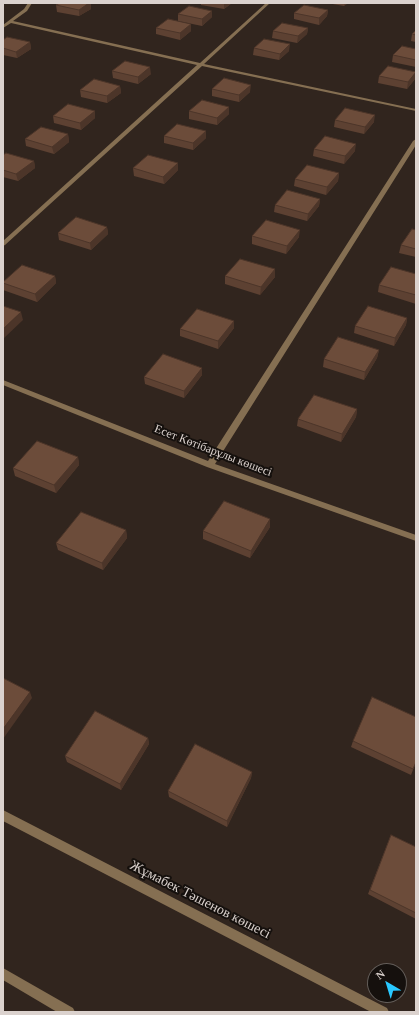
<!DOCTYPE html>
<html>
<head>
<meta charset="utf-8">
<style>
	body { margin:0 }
	#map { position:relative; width:419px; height:1015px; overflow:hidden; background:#31251e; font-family:Georgia,serif }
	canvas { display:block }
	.frame { position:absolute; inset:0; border:4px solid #dbd2ce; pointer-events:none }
	.north { position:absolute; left:367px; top:963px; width:40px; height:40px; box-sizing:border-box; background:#15100d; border:1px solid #645e5a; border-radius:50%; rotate:322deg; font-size:11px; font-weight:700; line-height:16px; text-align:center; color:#dbd2ce }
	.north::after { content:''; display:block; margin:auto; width:14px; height:18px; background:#29c8ff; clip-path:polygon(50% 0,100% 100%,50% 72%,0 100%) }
</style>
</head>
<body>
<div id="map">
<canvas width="419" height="1015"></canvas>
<div class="frame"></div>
<div class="north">N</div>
</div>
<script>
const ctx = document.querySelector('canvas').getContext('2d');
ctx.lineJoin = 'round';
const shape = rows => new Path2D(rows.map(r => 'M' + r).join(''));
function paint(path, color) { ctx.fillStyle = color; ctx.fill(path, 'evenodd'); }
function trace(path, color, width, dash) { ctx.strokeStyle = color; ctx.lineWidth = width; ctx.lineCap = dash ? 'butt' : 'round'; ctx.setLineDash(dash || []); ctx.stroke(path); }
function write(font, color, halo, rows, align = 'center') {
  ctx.font = font + ' Georgia,serif'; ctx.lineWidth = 4; ctx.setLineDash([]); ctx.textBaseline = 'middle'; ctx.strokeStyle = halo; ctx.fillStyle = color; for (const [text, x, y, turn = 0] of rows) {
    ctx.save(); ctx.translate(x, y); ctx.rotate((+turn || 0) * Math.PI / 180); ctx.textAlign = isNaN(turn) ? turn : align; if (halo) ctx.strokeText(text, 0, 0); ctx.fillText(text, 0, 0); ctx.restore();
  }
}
paint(shape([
	[28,3,32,3,27,11,13,21,200,63,266,3,270,3,204,64,416,109,416,111,202,66,5,245,3,246,3,241,197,65,11,23,3,28,3,25,24,9,28,3],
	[416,139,416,145,215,464,416,535,416,541,207,467,3,385,3,380,208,461,413,141,416,139],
	[3,810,387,1008,389,1012,371,1012,3,821,3,810],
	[3,968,73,1008,75,1012,57,1012,3,980,3,968]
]), '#856f52');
paint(shape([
	[60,3,91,3,91,9,79,16,57,12,56,5],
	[201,3,232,3,224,9,201,5],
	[327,3,348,3,344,6],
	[328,10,327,16,319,25,294,19,294,13],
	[178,14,212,17,202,26,178,21],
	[191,24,191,31,180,40,156,34,156,28],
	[308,28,307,34,297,43,272,38,273,31],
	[416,30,416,42,411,41,412,34],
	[3,40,30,42,31,49,17,58,3,55],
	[254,48,289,51,279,60,253,55],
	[416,49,416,67,392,62,393,55],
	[112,71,151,74,138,84,113,78],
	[379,76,415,79,407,89,378,83],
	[120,86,121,93,107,103,81,97,80,90],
	[212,89,250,92,239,102,212,96],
	[229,107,229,114,217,125,189,119,189,111],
	[53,116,95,118,81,130,54,123],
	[335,120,374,122,364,134,334,127],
	[206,131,206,138,193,150,164,143,164,136],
	[68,134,69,142,54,154,26,146,25,139],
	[314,149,355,151,344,164,313,156],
	[3,155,34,161,35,168,18,181,3,177],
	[133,168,178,170,164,184,134,176],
	[339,173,338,181,326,195,294,186,295,179],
	[320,199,319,206,307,221,274,212,275,205],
	[107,227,108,234,91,250,59,240,58,233],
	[416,230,416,257,399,253,401,245],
	[252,236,299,237,286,254,252,244],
	[275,269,275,277,260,295,225,284,225,276],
	[416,274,416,304,378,292,379,285],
	[55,276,56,283,37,302,3,290,3,282],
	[407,318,406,325,394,346,354,333,355,326],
	[234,321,234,328,218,349,180,336,180,329],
	[379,350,377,358,364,380,323,367,324,359],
	[202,375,184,398,145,384,144,377],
	[357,409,356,417,341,442,297,426,298,419],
	[78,457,79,465,56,493,15,476,13,468],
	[270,527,250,558,203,539,203,531],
	[126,530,127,538,103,570,58,550,56,543],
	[148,738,149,744,121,790,67,762,65,756],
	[353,741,416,762,411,775,351,747],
	[252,772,251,778,227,827,169,797,168,791],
	[391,835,416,847,416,919,368,894]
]), '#5d4132');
paint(shape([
	[89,3,91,3,91,9,79,16,79,10],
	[224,3,232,3,224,9],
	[345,3,348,3,344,6],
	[328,10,327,16,319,25,319,18],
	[212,11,212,17,202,26,202,19],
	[191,24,191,31,180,40,180,33],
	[308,28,307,34,297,43,298,36],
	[30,42,31,49,17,58,16,52],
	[290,44,289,51,279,60,280,54],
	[150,67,151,74,138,84,138,77],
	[416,72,415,79,407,89,408,82],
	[251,85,250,92,239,102,239,95],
	[120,86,121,93,107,103,107,96],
	[229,107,229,114,217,125,217,118],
	[95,111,95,118,81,130,80,123],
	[375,115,374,122,364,134,365,127],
	[206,131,206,138,193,150,193,143],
	[68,134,69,142,54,154,52,147],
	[356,144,355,151,344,164,345,156],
	[34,161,35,168,18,181,16,174],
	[178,163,178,170,164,184,163,177],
	[339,173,338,181,326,195,327,187],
	[320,199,319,206,307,221,308,214],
	[107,227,108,234,91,250,90,243],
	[300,230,299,237,286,254,287,246],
	[275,269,275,277,260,295,261,287],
	[55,276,56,283,37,302,35,294],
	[21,312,23,320,3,339,3,329],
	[407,318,406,325,394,346,395,338],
	[234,321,234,328,218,349,218,341],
	[379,350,377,358,364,380,365,372],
	[202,368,202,375,184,398,184,391],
	[357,409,356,417,341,442,342,434],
	[78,457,79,465,56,493,54,485],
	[270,519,270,527,250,558,251,551],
	[126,530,127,538,103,570,102,563],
	[30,692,32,698,3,739,3,729],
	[148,738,149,744,121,790,120,784],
	[252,772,251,778,227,827,227,821]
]), '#4c3529');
const building = shape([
	[60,3,89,3,79,10,56,5,60,3],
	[304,5,328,10,319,18,294,13,304,5],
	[189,6,212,11,202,19,178,14,189,6],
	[168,19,191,24,180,33,156,28,168,19],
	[282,23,308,28,298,36,273,31,282,23],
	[416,30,416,35,412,34,416,30],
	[7,37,30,42,16,52,3,48,3,40,7,37],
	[264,39,290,44,280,54,254,48,264,39],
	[402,46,416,49,416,60,393,55,402,46],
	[125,61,150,67,138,77,112,71,125,61],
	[388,66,416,72,408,82,379,76,388,66],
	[224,78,251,85,239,95,212,89,224,78],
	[94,79,120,86,107,96,80,90,94,79],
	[202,100,229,107,217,118,189,111,202,100],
	[68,104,95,111,80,123,53,116,68,104],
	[345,108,375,115,365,127,335,120,345,108],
	[177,124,206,131,193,143,164,136,177,124],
	[41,127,68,134,52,147,25,139,41,127],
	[325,136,356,144,345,156,314,149,325,136],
	[6,153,34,161,16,174,3,170,3,155,6,153],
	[148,155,178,163,163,177,133,168,148,155],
	[307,165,339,173,327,187,295,179,307,165],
	[287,190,320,199,308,214,275,205,287,190],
	[76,217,107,227,90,243,58,233,76,217],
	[266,220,300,230,287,246,252,236,266,220],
	[412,229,416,230,416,249,401,245,412,229],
	[240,259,275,269,261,287,225,276,240,259],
	[22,265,55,276,35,294,3,283,3,282,22,265],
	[391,267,416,274,416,295,379,285,391,267],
	[3,306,21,312,3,329,3,306],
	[368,306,407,318,395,338,355,326,368,306],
	[197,309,234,321,218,341,180,329,197,309],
	[338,337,379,350,365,372,324,359,338,337],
	[163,354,202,368,184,391,144,377,163,354],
	[314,395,357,409,342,434,298,419,314,395],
	[37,441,78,457,54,485,13,468,37,441],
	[224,501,270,519,251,551,203,531,224,501],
	[81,512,126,530,102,563,56,543,81,512],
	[3,678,30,692,3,729,3,678],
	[372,697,416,717,416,762,413,769,353,741,372,697],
	[95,711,148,738,120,784,65,756,95,711],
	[195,744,252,772,227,821,168,791,195,744],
	[391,835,416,847,416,913,370,890,391,835]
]);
paint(building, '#6c4c3a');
trace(building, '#4c3529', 1);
write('12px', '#dbd2ce', '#15100d', [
	["Есет Көтібарұлы көшесі",213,451,21]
]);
write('14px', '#dbd2ce', '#15100d', [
	["Жұмабек Тәшенов көшесі",200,900,27]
]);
</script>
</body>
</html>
